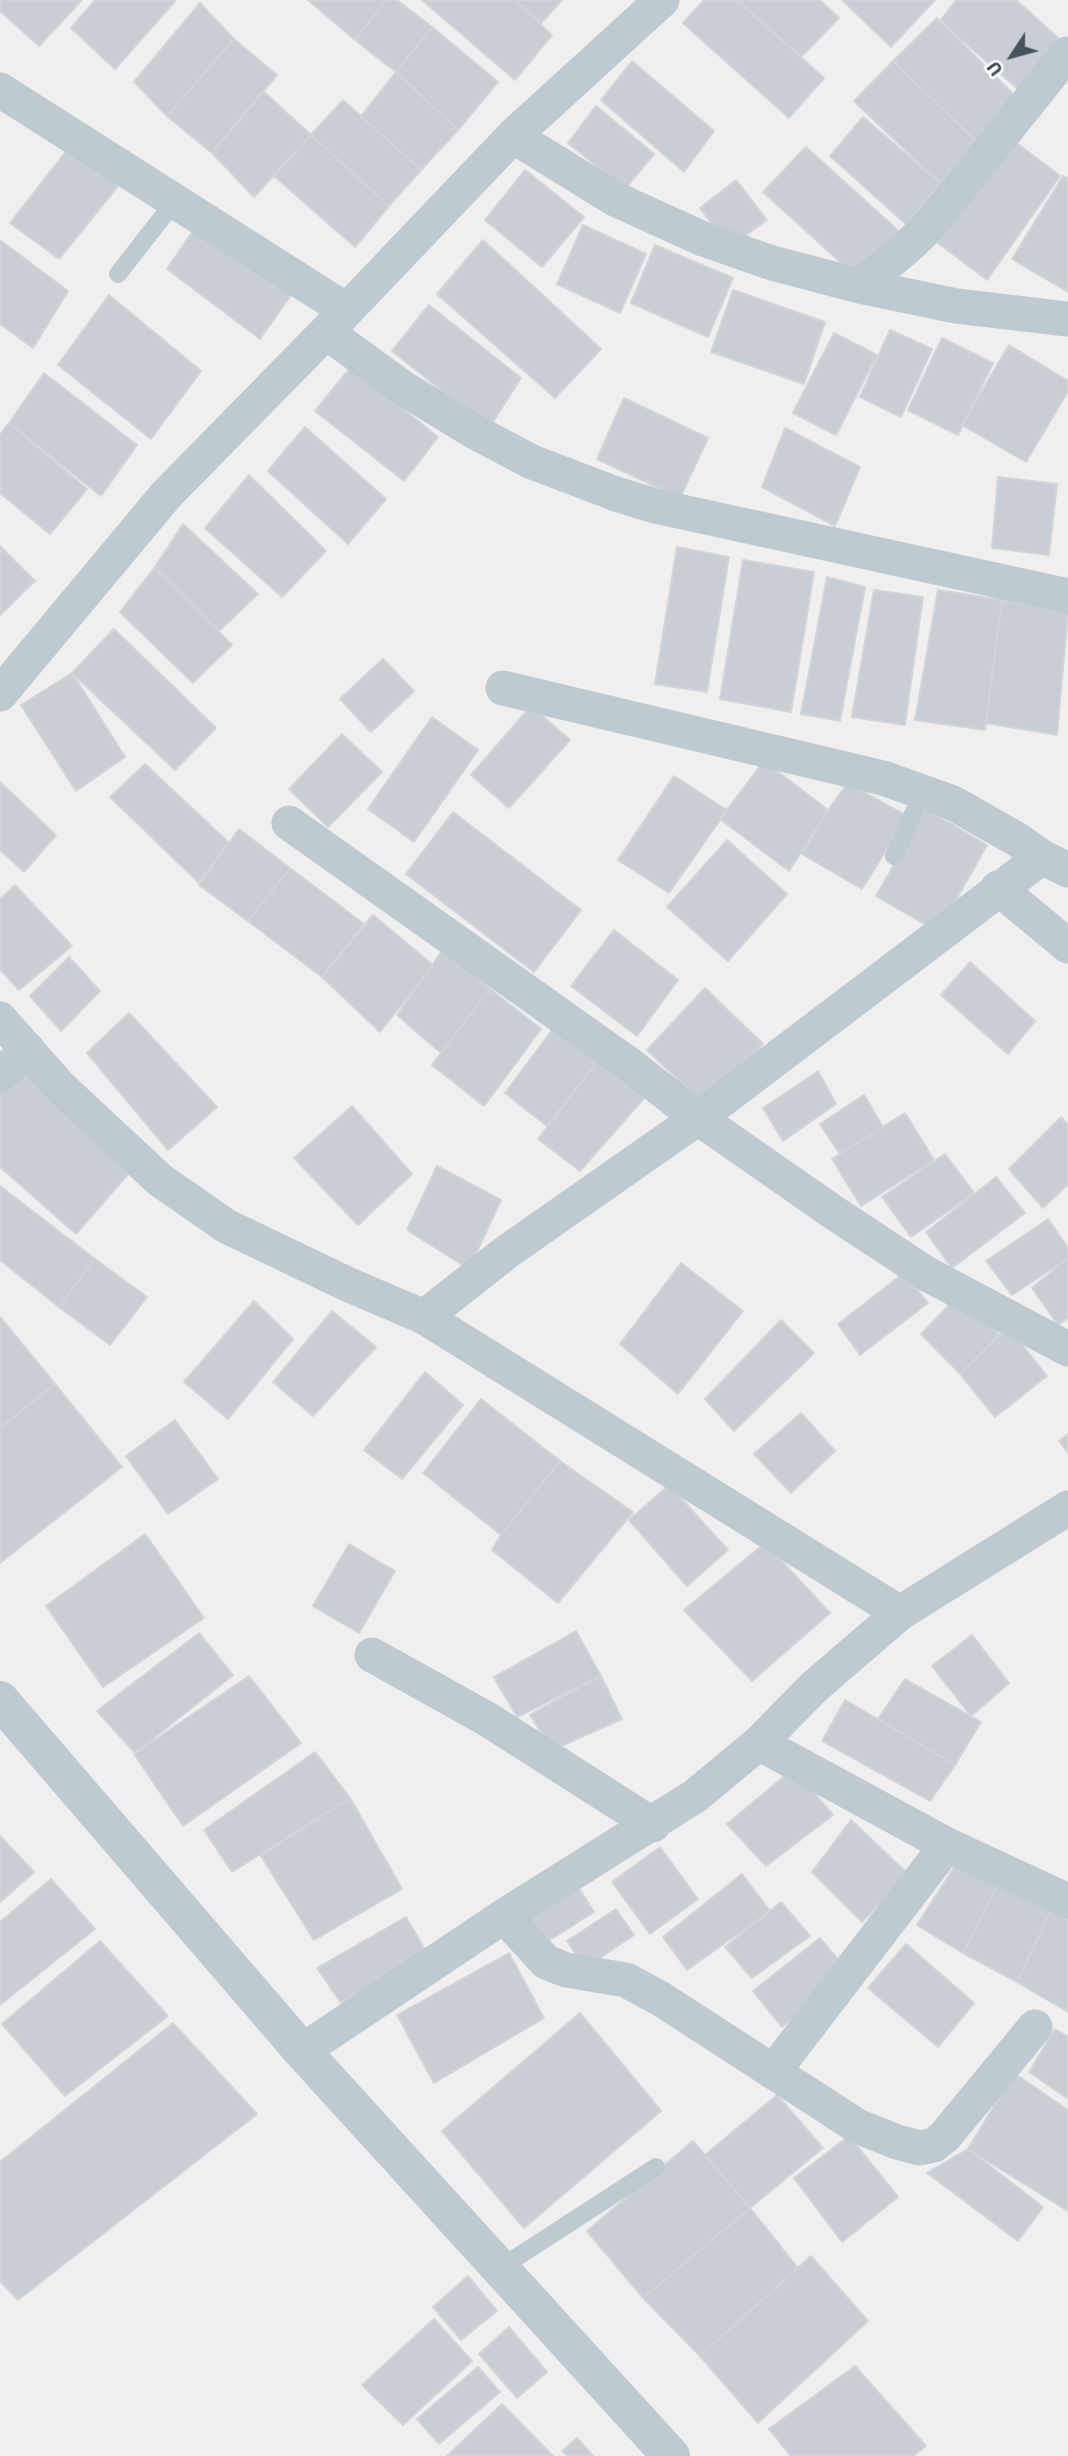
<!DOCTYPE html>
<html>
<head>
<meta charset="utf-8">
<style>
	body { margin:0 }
	#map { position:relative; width:1068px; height:2456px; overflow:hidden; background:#f1eeee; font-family:Signika,sans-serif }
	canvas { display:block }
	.north { position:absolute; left:977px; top:21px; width:70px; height:70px; -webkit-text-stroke:5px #fff; paint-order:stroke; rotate:234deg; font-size:19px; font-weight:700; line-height:28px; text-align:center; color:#44535e }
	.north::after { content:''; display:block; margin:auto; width:24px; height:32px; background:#44535e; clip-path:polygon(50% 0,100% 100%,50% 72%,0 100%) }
</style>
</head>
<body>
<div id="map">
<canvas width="1068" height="2456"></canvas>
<div class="north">U</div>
</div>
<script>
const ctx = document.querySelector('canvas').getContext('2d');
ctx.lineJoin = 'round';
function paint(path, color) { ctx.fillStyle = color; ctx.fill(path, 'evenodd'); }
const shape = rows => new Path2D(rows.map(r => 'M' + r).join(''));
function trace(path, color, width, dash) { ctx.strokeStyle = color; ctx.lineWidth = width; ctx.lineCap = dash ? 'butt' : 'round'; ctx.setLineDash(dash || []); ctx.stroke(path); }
const building = shape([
	[0,0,82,0,39,46,0,11,0,0],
	[95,0,176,0,115,69,71,28,95,0],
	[308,0,386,0,355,40,308,0],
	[386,0,397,0,432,27,396,72,355,40,386,0],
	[422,0,515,0,552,35,515,80,422,0],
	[515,0,562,0,541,23,515,0],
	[704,0,737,0,824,78,789,118,683,23,704,0],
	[737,0,820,0,839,18,801,57,737,0],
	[842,0,935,0,891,47,842,0],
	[956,0,1016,0,1065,44,1025,95,940,21,956,0],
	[200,3,234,39,167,116,134,82,200,3],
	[937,18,1016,97,977,142,893,61,937,18],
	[432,27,498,82,458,130,396,72,432,27],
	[234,39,277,75,212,153,167,116,234,39],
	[632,61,714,131,684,172,601,100,632,61],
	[893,61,977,142,940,183,854,101,893,61],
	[396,72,458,130,421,170,361,116,396,72],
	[263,91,311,135,254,197,212,153,263,91],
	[343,100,421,170,389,206,311,135,343,100],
	[596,106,654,154,625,189,568,143,596,106],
	[863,117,940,183,907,225,830,156,863,117],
	[311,135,389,206,355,247,274,176,311,135],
	[1006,135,1060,176,987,280,930,237,1006,135],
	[71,145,118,186,59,259,10,223,71,145],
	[806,147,902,234,859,279,763,192,806,147],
	[525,170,584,217,542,267,485,220,525,170],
	[1063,176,1068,179,1068,292,1012,259,1063,176],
	[736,180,767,220,729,247,700,208,736,180],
	[201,219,296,288,260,339,167,269,201,219],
	[583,225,646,254,620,313,557,284,583,225],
	[0,240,68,291,33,348,0,324,0,240],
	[483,240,601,349,555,398,437,294,483,240],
	[655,245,733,278,708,337,631,303,655,245],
	[733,290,825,322,804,384,711,352,733,290],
	[109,295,201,371,151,439,58,365,109,295],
	[429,305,521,378,489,428,392,351,429,305],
	[890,330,932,349,901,417,860,397,890,330],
	[834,333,877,355,836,435,793,413,834,333],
	[942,338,993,363,958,435,908,410,942,338],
	[1009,345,1068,381,1068,391,1026,462,962,425,1009,345],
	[351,367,438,437,404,481,315,411,351,367],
	[44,373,137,445,101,496,9,423,44,373],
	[624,398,708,438,680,498,597,459,624,398],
	[9,423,87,489,50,534,0,493,0,435,9,423],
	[305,427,386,499,348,544,268,471,305,427],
	[785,428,860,467,835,526,762,487,785,428],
	[249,475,326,551,282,597,205,528,249,475],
	[998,477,1057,484,1049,555,992,548,998,477],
	[183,524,258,594,219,631,155,567,183,524],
	[0,546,35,581,0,615,0,546],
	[677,547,729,557,707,692,655,684,677,547],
	[743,560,814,572,791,712,720,699,743,560],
	[155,567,232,645,193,683,120,612,155,567],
	[827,577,865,587,840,721,801,714,827,577],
	[874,590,923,597,905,725,852,717,874,590],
	[938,590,1002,600,985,730,915,720,938,590],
	[1002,600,1068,612,1057,735,986,723,1002,600],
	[114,629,216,728,175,770,72,673,114,629],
	[383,659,414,691,371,732,340,699,383,659],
	[72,673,125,757,76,791,21,705,72,673],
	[531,706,570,740,509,808,471,775,531,706],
	[432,717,478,750,414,842,368,809,432,717],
	[342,734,382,772,328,827,289,789,342,734],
	[764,761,828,810,789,871,720,819,764,761],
	[145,764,228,842,199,883,110,797,145,764],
	[674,776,727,810,669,893,618,860,674,776],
	[0,782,56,835,24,872,0,850,0,782],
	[848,783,907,816,862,889,802,854,828,810,848,783],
	[926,809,987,845,938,932,876,896,926,809],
	[453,812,581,910,534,972,406,874,453,812],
	[239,829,290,868,248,921,199,885,239,829],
	[727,840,787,894,728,961,667,907,727,840],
	[290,868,364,924,322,977,248,921,290,868],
	[15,885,72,946,19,990,0,969,0,899,15,885],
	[373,915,433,965,380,1032,322,977,373,915],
	[614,930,678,980,637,1036,571,986,614,930],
	[444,948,490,989,441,1053,397,1015,444,948],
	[69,957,100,991,61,1031,30,996,69,957],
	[970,962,1035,1021,1008,1054,941,995,970,962],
	[705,988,763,1044,705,1105,647,1050,705,988],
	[490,989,541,1029,484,1106,432,1065,490,989],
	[129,1013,217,1107,168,1150,87,1053,129,1013],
	[553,1029,597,1062,547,1126,505,1093,553,1029],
	[597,1062,646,1096,580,1171,538,1139,597,1062],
	[17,1066,129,1173,76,1234,0,1167,0,1086,17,1066],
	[818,1071,836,1104,783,1141,763,1108,818,1071],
	[864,1095,883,1127,840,1154,820,1124,864,1095],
	[352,1106,412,1174,358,1225,294,1158,352,1106],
	[905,1113,934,1160,861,1206,832,1159,905,1113],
	[1061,1117,1068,1125,1068,1184,1043,1208,1009,1169,1061,1117],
	[945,1154,974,1193,911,1237,882,1197,945,1154],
	[437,1166,501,1200,469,1269,407,1230,437,1166],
	[996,1177,1025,1213,952,1268,926,1232,996,1177],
	[0,1186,95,1259,59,1307,0,1260,0,1186],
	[1048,1219,1068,1248,1068,1258,1012,1295,986,1261,1048,1219],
	[1068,1258,1068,1318,1058,1325,1032,1288,1068,1258],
	[95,1259,147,1297,110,1345,59,1307,95,1259],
	[681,1263,743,1311,678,1394,620,1344,681,1263],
	[904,1273,928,1303,860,1355,838,1324,904,1273],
	[959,1295,999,1335,960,1374,921,1334,959,1295],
	[254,1301,293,1339,228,1419,184,1382,254,1301],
	[332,1311,376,1347,313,1416,273,1382,332,1311],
	[0,1317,55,1384,0,1428,0,1317],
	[781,1320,814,1353,734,1431,705,1399,781,1320],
	[1008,1327,1047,1376,995,1417,960,1374,1008,1327],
	[425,1372,463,1405,402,1479,364,1450,425,1372],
	[55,1384,122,1467,0,1563,0,1428,55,1384],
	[481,1399,560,1461,501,1535,423,1473,481,1399],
	[801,1413,835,1451,791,1493,754,1454,801,1413],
	[175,1420,218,1479,168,1514,126,1456,175,1420],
	[1068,1434,1068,1453,1059,1441,1068,1434],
	[560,1461,633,1512,558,1603,492,1550,501,1535,560,1461],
	[669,1485,728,1550,687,1586,629,1520,669,1485],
	[145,1534,204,1618,103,1687,46,1606,145,1534],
	[765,1543,830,1613,752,1681,684,1610,765,1543],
	[349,1544,395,1571,359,1633,313,1606,349,1544],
	[576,1631,601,1676,517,1717,494,1677,576,1631],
	[199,1633,233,1675,135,1753,97,1711,199,1633],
	[972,1635,1009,1683,971,1716,932,1666,972,1635],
	[249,1676,301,1743,183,1826,134,1754,249,1676],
	[601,1676,622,1719,552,1750,530,1715,601,1676],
	[905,1679,981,1722,955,1765,878,1719,905,1679],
	[845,1700,955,1765,930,1801,822,1741,845,1700],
	[315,1752,350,1798,232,1872,204,1830,315,1752],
	[793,1769,833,1815,766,1866,727,1824,793,1769],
	[350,1798,402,1889,314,1940,261,1856,350,1798],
	[851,1820,908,1874,862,1922,812,1872,851,1820],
	[0,1836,34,1872,0,1902,0,1836],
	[660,1847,698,1899,650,1934,612,1882,660,1847],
	[962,1855,1003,1874,963,1953,917,1925,962,1855],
	[742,1874,770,1911,687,1970,663,1937,742,1874],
	[1003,1874,1056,1900,1017,1982,963,1953,1003,1874],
	[51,1879,95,1929,0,2005,0,1922,51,1879],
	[575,1882,594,1912,545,1943,526,1913,575,1882],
	[1056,1900,1068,1906,1068,2012,1017,1982,1056,1900],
	[781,1902,810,1936,752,1978,725,1947,781,1902],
	[616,1909,634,1935,585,1968,567,1941,616,1909],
	[406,1917,427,1953,341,2003,317,1968,406,1917],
	[820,1938,847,1970,782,2027,753,1991,820,1938],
	[100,1941,168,2016,65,2096,2,2024,100,1941],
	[906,1944,974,2003,938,2047,868,1988,906,1944],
	[509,1953,544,2018,434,2083,397,2015,509,1953],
	[580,2013,661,2111,524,2228,442,2131,580,2013],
	[173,2023,257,2114,18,2300,0,2281,0,2162,173,2023],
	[1055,2029,1068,2037,1068,2099,1029,2072,1055,2029],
	[1014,2073,1068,2110,1068,2211,968,2149,1014,2073],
	[777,2095,823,2148,750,2208,705,2155,777,2095],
	[849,2136,898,2197,842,2242,794,2178,849,2136],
	[693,2141,750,2208,643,2298,587,2231,693,2141],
	[968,2149,1043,2207,1018,2241,927,2173,968,2149],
	[750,2208,798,2268,700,2356,643,2298,750,2208],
	[811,2256,868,2321,758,2423,700,2356,811,2256],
	[468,2276,497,2311,461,2340,433,2307,468,2276],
	[434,2319,472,2361,403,2425,362,2385,434,2319],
	[509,2327,547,2372,517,2398,479,2354,509,2327],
	[855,2366,926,2446,913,2456,791,2456,769,2429,855,2366],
	[478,2367,500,2392,439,2444,417,2419,478,2367],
	[502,2404,553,2456,447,2456,502,2404],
	[577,2438,593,2456,567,2456,562,2451,577,2438]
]);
paint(building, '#c9ced4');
trace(building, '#d1d5da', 2);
trace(shape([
	[118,274,175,201],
	[894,856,923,792],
	[500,2268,656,2167]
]), '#bdcad2', 18);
trace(shape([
	[0,90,346,310],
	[513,136,615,199,703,239,772,263,860,286,956,306,1068,319],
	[860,286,905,249,929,226,1067,54],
	[326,332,403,388,475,432,532,462,616,494,655,506,1068,596],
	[0,694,166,495,326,332,513,136,662,0],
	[289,823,630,1065,698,1118,833,1212,927,1274,1068,1349],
	[1042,857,1068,870],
	[998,888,1068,946],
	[0,1019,60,1087,160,1180,226,1226,347,1284,424,1317,900,1613],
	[0,1075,28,1050],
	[424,1317,508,1251,698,1118,1042,857,1018,840,953,803,883,778,503,688],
	[372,1655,487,1719,653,1825],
	[759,1743,947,1845,1068,1901],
	[504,1916,546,1962,566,1970,626,1980,661,1999,857,2126,897,2142,920,2148,934,2145,945,2136,1035,2027],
	[302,2051,504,1916,695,1796,759,1743,814,1687,900,1613,1068,1508],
	[773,2072,947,1845]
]), '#bdcad2', 35);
trace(shape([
	[0,1700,302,2051,671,2456]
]), '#bdcad2', 38);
</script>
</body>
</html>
